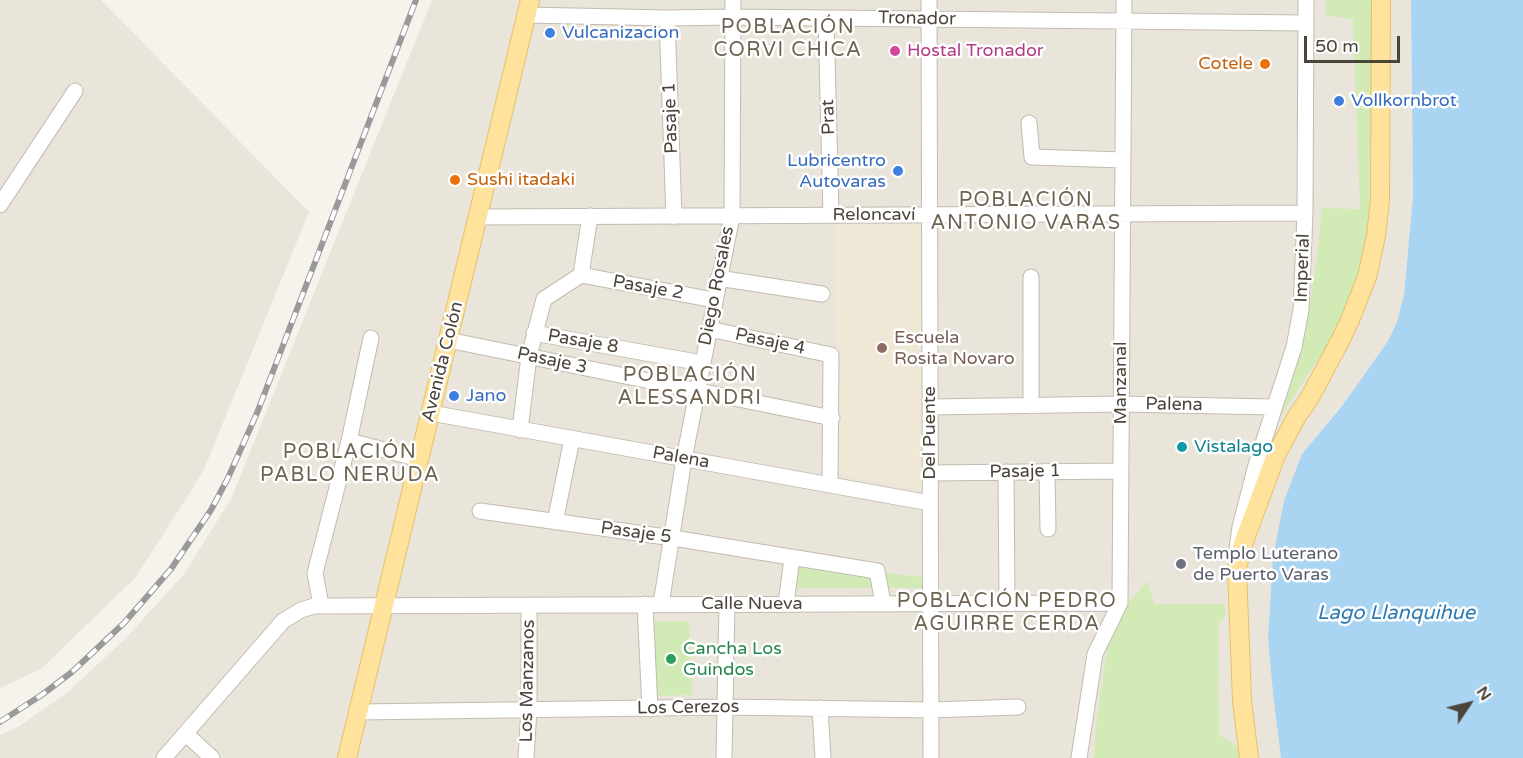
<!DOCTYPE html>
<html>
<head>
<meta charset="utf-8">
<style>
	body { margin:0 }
	#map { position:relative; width:1523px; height:758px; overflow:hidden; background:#f6f3ec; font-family:"Varela Round",sans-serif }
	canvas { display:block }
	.north { position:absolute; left:1439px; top:674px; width:60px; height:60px; -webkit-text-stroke:4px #fff; paint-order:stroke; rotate:55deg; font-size:16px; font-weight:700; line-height:24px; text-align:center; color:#4b4439 }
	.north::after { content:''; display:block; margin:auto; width:21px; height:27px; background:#4b4439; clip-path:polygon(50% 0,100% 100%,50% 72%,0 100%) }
	.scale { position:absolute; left:1304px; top:36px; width:96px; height:27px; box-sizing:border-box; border:3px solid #4b4439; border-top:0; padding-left:8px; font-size:18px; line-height:21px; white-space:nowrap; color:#4b4439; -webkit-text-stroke:4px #fff; paint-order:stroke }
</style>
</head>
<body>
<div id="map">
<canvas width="1523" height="758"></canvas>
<div class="north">N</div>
<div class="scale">50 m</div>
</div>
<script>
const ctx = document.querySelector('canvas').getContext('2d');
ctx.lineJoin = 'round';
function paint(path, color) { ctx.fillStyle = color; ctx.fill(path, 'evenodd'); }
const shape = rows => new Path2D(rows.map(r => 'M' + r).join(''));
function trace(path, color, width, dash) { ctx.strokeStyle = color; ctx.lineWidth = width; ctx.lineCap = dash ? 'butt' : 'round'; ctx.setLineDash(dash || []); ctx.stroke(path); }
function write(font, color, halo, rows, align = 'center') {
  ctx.font = font + ' "Varela Round",sans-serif'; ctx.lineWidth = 5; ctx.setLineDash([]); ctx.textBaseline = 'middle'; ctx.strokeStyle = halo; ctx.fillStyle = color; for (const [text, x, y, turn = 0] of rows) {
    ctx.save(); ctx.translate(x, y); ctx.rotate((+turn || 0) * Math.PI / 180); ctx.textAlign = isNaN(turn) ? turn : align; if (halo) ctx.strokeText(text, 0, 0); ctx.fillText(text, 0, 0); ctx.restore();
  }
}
paint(shape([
	[0,0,101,0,309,212,203,472,136,577,41,669,0,688],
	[432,0,1411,0,1413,196,1404,295,1397,322,1388,341,1342,406,1328,422,1273,557,1268,638,1273,694,1281,758,0,758,0,735,18,727,69,691,126,638,184,574,231,499]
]), '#eae5da');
paint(shape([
	[929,220,927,492,837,474,835,221]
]), '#efe8d6');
paint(shape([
	[1326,0,1376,0,1376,198,1369,245,1354,289,1331,339,1280,417,1308,313,1317,258,1322,208,1360,209,1353,19,1326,15],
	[799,562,921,577,922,588,794,588],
	[1147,581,1155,604,1225,604,1225,616,1218,624,1219,735,1238,747,1239,758,1094,758,1096,726,1107,650,1127,605],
	[689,621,692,695,652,696,649,622]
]), '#d2eab5');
paint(shape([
	[1411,0,1523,0,1523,758,1281,758,1273,694,1268,638,1273,557,1284,501,1302,454,1342,406,1388,341,1397,322,1404,295,1413,196]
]), '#a9d4f2');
const minor = shape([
	[929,0,931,758],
	[527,15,667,18,733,17,1306,23],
	[667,18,674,217],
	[826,18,831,215],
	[1029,123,1032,157,1123,160],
	[0,205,75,91],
	[478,217,1305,213],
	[581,275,714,300],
	[718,278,822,294],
	[709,329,831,355,830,485],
	[534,333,702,363],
	[448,340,832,418],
	[1031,406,1031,277],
	[930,407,1121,404,1274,407],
	[431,413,930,503],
	[520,430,529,356,544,299,581,275,590,216],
	[349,441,419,459],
	[1047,471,1048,529],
	[1006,472,1007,603],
	[930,473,1121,471],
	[480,511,673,538,877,571,883,603],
	[555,522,572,439],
	[1237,548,1240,527,1256,465,1294,347,1301,310,1305,213,1306,0],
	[645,604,650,709],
	[661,604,684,459,732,216,733,0],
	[786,604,792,558],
	[321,605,315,573,349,441,371,338],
	[820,708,823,758],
	[359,712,725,707,931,710,1018,707],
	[186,734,212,758],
	[164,758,283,621,301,610,314,606,1120,603],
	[526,758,529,709,529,605],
	[724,758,727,604],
	[1079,758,1095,654,1120,603,1124,0]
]);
const major = shape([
	[347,758,530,0],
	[1249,758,1242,701,1237,569,1243,544,1276,455,1297,416,1309,399,1340,341,1350,320,1367,277,1376,236,1380,200,1381,0]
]);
trace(minor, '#c2bbae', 17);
trace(major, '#e6c16a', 20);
trace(minor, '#fff', 15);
trace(major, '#ffe39c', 18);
const rail = shape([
	[0,722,43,694,72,672,124,623,171,569,211,510,228,478,257,413,416,0]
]);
trace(rail, '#9a9a9a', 6);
trace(rail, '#fff', 4, [11]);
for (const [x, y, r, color] of [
	[550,33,6,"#3f7fe0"],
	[895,51,6,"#d1479c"],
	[1265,64,6,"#e8710a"],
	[1339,101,6,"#3f7fe0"],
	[898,171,6,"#3f7fe0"],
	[455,180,6,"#e8710a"],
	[882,348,6,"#8d6e63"],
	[454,396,6,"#3f7fe0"],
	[1182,447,6,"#0f9aa8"],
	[1181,564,6,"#6b7280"],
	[671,659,6,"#2e9e5b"]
]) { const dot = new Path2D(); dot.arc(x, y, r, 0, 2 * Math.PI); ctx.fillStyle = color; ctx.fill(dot); trace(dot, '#fff', 2); }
write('18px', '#4b4439', '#fff', [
	["Tronador",917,19,1],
	["Prat",829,117,-92],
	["Pasaje 1",671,118,-92],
	["Reloncaví",874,215],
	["Imperial",1303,268,-88],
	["Diego Rosales",717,286,-79],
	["Pasaje 2",648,288,10],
	["Pasaje 8",583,342,10],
	["Pasaje 4",770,342,12],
	["Pasaje 3",552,361,12],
	["Avenida Colón",443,362,-76],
	["Manzanal",1121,383,-90],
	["Palena",1174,405,1],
	["Del Puente",930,433,-90],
	["Palena",681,458,10],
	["Pasaje 1",1025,472,-1],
	["Pasaje 5",636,533,8],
	["Calle Nueva",752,604],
	["Los Manzanos",528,681,-89],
	["Los Cerezos",688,708,-1]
]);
write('18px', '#366cbe', '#fff', [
	["Vulcanizacion",562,33],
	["Vollkornbrot",1351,101],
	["Lubricentro",886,161,"right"],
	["Autovaras",886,182,"right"],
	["Jano",466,396]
], 'left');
write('18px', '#b23c85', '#fff', [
	["Hostal Tronador",907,51]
], 'left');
write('18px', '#c56008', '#fff', [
	["Cotele",1253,64],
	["Sushi itadaki",467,180,"left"]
], 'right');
write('18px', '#785e54', '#fff', [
	["Escuela",894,338],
	["Rosita Novaro",894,359]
], 'left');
write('18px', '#0d838f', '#fff', [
	["Vistalago",1194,447]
], 'left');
write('18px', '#5b616d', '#fff', [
	["Templo Luterano",1193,554],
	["de Puerto Varas",1193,575]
], 'left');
write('18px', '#27864d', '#fff', [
	["Cancha Los",683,649],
	["Guindos",683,670]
], 'left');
ctx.letterSpacing = '1.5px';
write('20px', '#6e6250', '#fff', [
	["POBLACIÓN",788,28],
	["CORVI CHICA",788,51],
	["POBLACIÓN",1026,201],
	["ANTONIO VARAS",1026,224],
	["POBLACIÓN",690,376],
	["ALESSANDRI",690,399],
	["POBLACIÓN",350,453],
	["PABLO NERUDA",350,476],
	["POBLACIÓN PEDRO",1007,602],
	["AGUIRRE CERDA",1007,625]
]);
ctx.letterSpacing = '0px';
write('italic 20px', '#2e7ab2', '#fff', [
	["Lago Llanquihue",1396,614]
]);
</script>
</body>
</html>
